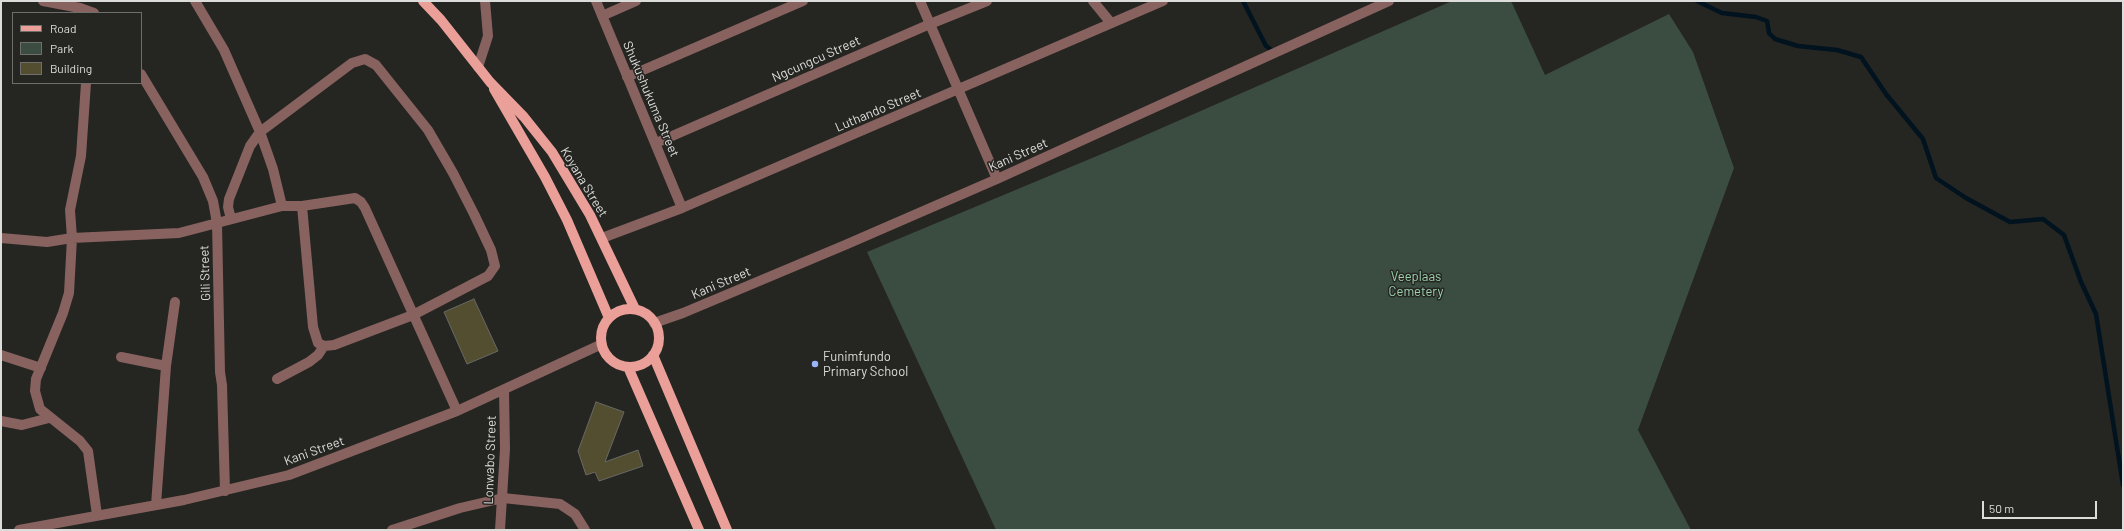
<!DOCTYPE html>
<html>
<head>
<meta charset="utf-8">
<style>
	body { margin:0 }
	#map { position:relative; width:2124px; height:531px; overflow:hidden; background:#252522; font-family:Barlow,sans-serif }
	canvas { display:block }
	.frame { position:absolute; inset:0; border:2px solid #dcdcda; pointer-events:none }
	.legend { position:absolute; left:12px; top:12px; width:130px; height:72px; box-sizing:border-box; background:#252522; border:1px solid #6e6e6c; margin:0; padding:5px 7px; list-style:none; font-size:12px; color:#dcdcda }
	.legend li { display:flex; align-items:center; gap:8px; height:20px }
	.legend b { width:20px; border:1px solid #6e6e6c }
	.scale { position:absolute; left:1982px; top:501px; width:115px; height:18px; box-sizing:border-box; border:2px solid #dcdcda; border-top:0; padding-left:5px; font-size:12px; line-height:14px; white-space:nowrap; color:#dcdcda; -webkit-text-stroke:3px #252522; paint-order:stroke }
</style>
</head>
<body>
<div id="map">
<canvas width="2124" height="531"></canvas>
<div class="frame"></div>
<ul class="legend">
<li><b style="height:5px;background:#ea9f98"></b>Road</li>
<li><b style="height:11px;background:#3b4c40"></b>Park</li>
<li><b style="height:11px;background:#534e2f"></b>Building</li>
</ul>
<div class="scale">50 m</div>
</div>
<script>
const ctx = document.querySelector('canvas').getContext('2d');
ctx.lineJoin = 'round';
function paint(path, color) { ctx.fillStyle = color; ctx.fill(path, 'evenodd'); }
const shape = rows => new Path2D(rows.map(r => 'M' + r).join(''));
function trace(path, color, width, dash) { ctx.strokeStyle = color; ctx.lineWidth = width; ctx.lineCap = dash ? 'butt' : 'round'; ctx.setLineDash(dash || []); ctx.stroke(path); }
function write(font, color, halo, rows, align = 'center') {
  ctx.font = font + ' Barlow,sans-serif'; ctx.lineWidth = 3; ctx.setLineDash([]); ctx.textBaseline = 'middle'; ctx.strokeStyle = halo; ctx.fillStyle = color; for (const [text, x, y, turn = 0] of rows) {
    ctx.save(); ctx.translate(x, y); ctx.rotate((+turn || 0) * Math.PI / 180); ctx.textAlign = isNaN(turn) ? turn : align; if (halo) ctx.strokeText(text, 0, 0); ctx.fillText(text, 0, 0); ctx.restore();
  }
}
paint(shape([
	[1452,1,1510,1,1512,3,1545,75,1669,14,1693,52,1734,168,1638,430,1691,530,996,530,867,252,1116,148]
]), '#3b4c40');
trace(shape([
	[1243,1,1266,46,1273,51,1276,51],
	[1697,1,1722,13,1756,17,1767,21,1769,33,1775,39,1798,46,1837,50,1861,57,1886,94,1923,139,1936,178,1966,198,2010,222,2043,219,2064,235,2081,282,2096,314,2123,485]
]), '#00131f', 4.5);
const building = shape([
	[474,299,498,351,467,364,444,312,474,299],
	[596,402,624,412,605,462,638,450,643,466,599,481,595,472,586,475,578,451,596,402]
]);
paint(building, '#534e2f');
trace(building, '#696966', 1);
trace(shape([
	[43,1,80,8,94,13],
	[195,1,224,50,260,132,273,169,282,206],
	[596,1,682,208],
	[920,1,997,179],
	[1093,1,1111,23],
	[602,16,636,1],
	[478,67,488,36,485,1],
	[141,74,203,177,213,201,217,223,220,372,222,385,225,491],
	[627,77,803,1],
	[86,83,81,156,70,210,72,238,69,293,63,313,36,379,35,391,40,409,80,441,88,451,97,515],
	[656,143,930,24,987,1],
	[231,219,228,207,229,199,250,146,260,132,352,63,365,59,376,65,428,130,453,173,474,214,491,250,495,266,488,276,413,315,334,345,324,346,318,343,313,327,302,206],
	[1,238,47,242,72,238,179,233,282,206,302,206,355,198,361,202,365,208,457,411],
	[602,238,682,208,1163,1],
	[654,323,683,313,845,245,997,179,1389,1],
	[1,355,41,368],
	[121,357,166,366,156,505],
	[166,366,175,302],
	[277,379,309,362,318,355,324,346],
	[1,421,22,425,49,418],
	[19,530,184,500,289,475,457,411,602,344],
	[392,530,460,508,503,498,560,504,575,514,585,530],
	[500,530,505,449,504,390]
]), '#87625f', 10);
trace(shape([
	[423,1,441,20,490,82,524,117,552,152,590,215,635,309],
	[494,89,545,177,567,220,609,318],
	'601 338a29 29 0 1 1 58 0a29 29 0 1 1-58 0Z',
	[653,355,727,530],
	[628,367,699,530]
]), '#ea9f98', 10);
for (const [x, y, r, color] of [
	[815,364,4,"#9bb5fd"]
]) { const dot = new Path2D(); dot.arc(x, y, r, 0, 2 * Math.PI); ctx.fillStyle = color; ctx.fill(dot); trace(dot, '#252522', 1.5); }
write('13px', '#dcdcda', '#252522', [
	["Ngcungcu Street",816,59,-24],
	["Shukushukuma Street",651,99,67],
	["Luthando Street",878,110,-23],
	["Kani Street",1018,155,-24],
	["Koyana Street",584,182,59],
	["Gili Street",205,273,-92],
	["Kani Street",721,283,-23],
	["Kani Street",314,451,-20],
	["Lonwabo Street",490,460,-88]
]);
write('13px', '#9cd3ad', '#252522', [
	["Veeplaas",1416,277],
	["Cemetery",1416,292]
]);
write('13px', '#dcdcda', '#252522', [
	["Funimfundo",823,357],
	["Primary School",823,372]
], 'left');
</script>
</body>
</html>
